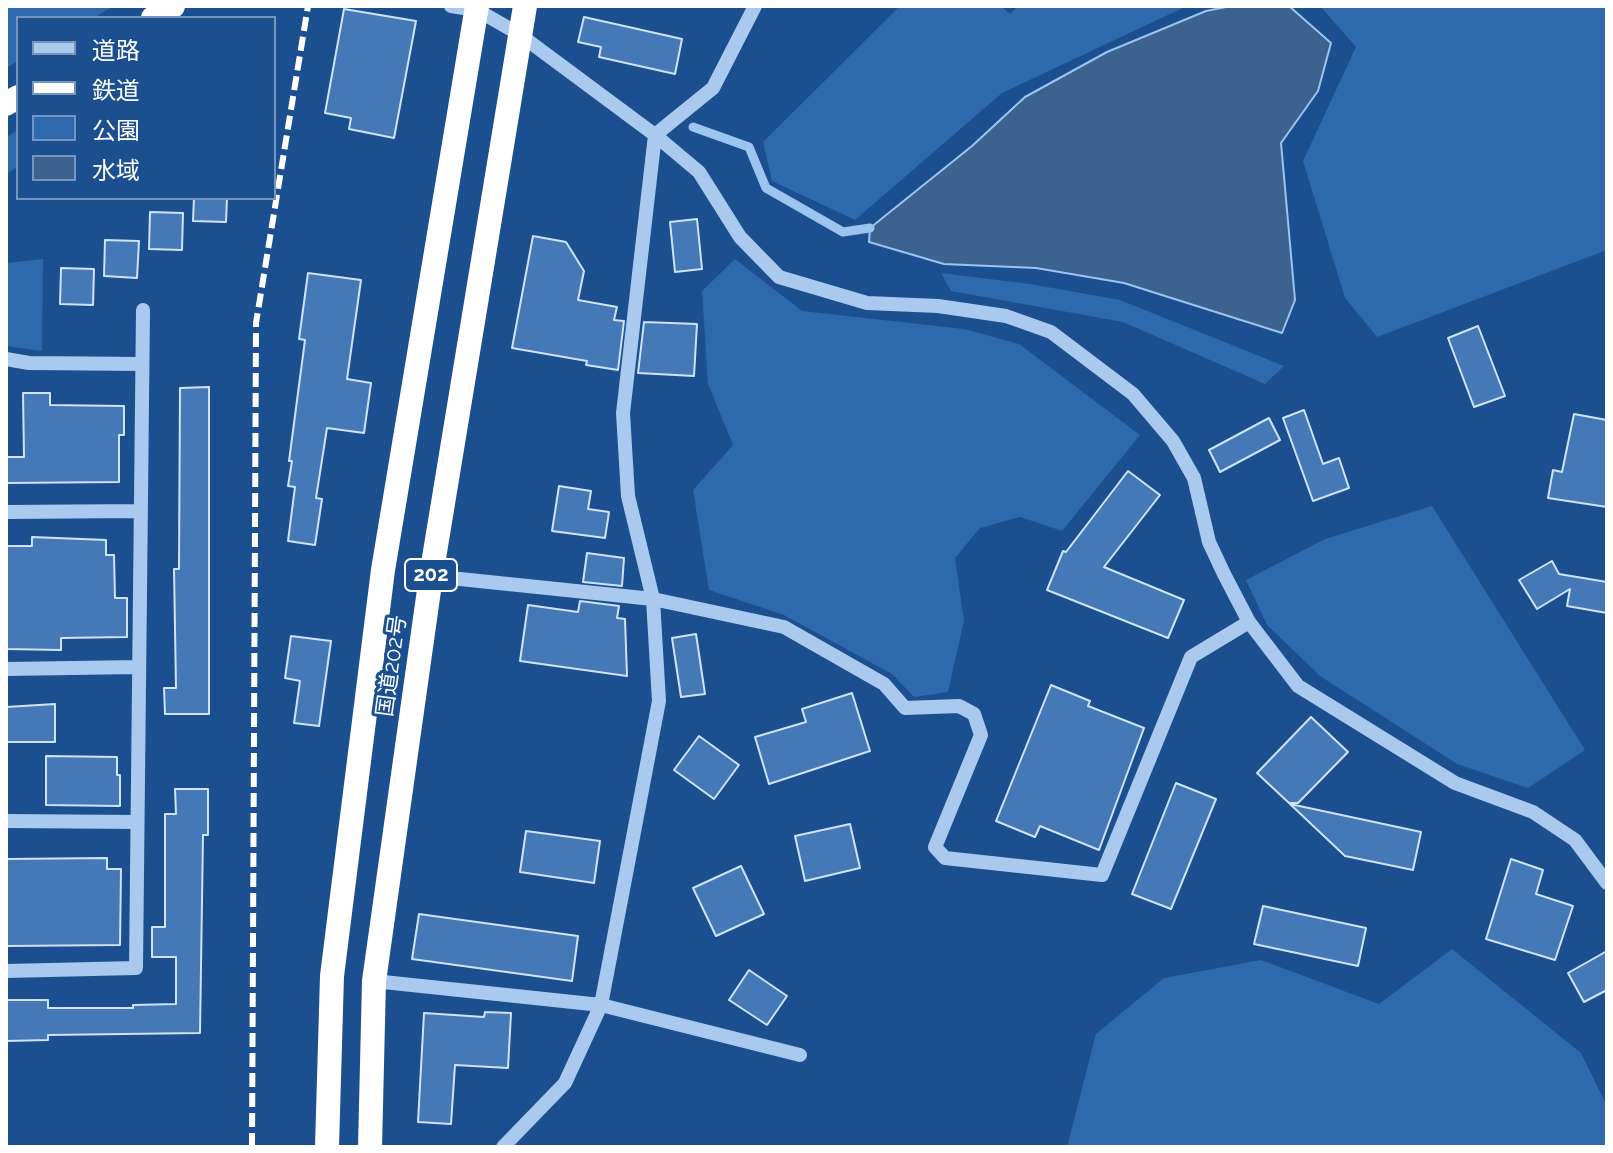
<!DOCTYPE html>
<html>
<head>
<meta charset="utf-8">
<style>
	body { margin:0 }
	#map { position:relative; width:1613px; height:1153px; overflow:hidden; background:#1b4f8f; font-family:Raleway,"Noto Sans JP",sans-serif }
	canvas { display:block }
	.frame { position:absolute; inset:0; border:8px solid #fff; pointer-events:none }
	.legend { position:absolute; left:16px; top:16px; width:260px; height:184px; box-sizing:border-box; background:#1b4f8f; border:2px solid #7695bc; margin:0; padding:10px 14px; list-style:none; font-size:24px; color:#fff }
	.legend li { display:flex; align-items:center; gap:16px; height:40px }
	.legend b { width:40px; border:2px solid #7695bc }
</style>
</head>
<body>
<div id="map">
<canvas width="1613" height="1153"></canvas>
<div class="frame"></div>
<ul class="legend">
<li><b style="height:10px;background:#a9c9ee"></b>道路</li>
<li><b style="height:10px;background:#fff"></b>鉄道</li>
<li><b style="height:22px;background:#2e69ad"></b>公園</li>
<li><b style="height:22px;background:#3c6290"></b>水域</li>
</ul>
</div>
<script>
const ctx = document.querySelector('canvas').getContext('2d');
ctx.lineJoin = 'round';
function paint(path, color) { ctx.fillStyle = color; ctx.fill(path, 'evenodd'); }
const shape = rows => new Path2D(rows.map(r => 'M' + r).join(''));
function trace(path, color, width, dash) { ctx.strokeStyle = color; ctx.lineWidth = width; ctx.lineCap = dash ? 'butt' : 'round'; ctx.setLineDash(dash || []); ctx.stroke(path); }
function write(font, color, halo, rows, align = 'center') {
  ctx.font = font + ' Raleway,"Noto Sans JP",sans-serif'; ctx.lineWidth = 6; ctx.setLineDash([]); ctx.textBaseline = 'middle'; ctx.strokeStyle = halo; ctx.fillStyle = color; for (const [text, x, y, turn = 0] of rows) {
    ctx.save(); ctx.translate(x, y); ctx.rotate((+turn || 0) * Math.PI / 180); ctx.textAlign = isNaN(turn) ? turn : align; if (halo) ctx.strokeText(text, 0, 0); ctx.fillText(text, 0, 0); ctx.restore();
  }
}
paint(shape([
	[6,6,114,6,93,18,18,18,18,61,6,68],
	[900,6,1001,6,1010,14,1018,6,1187,6,1002,93,855,220,772,181,763,142],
	[1320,6,1607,6,1607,250,1377,337,1345,298,1303,161,1356,47],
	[18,130,18,167,6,174,6,137],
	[43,259,42,351,6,346,6,263],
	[735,259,802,311,964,329,1019,344,1140,435,1062,531,1020,517,980,528,955,558,964,621,948,692,914,697,892,674,784,615,709,590,693,490,733,445,708,384,702,291],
	[941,273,1030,284,1120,300,1284,366,1265,384,1123,322,951,291],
	[1432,506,1585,750,1528,788,1457,764,1320,676,1267,625,1246,580,1325,539],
	[1452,949,1581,1053,1607,1106,1607,1147,1067,1147,1096,1034,1164,978,1261,960,1379,1004]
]), '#2e69ad');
const water = shape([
	[1231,6,1289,6,1331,43,1318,91,1281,143,1295,300,1282,333,1124,283,1036,268,944,264,869,242,870,228,972,146,1025,97,1107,52,1206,11,1231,6]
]);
paint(water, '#3c6290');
trace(water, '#9cc4f0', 2);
trace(shape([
	[693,127,749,147,766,188,843,232,870,228]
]), '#9cc4f0', 9);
const building = shape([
	[344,9,416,21,394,138,349,129,351,118,325,113,344,9],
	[584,17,682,39,675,74,599,57,601,47,578,42,584,17],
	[194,198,227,198,226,222,193,221,194,198],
	[150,212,183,213,182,250,149,249,150,212],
	[697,219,702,269,675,272,670,222,697,219],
	[533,236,566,242,584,271,578,300,617,307,614,320,624,321,618,370,586,365,587,361,512,348,533,236],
	[105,240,139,241,137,278,104,276,105,240],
	[61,268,94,269,93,305,60,304,61,268],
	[308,273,361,280,347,379,371,383,364,433,327,428,316,498,322,499,315,545,288,541,295,487,288,486,292,461,289,461,305,340,299,339,308,273],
	[644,322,697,324,694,376,638,373,644,322],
	[1478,326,1505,396,1474,407,1448,338,1478,326],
	[209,387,209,714,165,714,164,688,176,688,174,569,179,569,180,388,209,387],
	[23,393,50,393,50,405,124,406,124,435,119,435,119,482,6,483,6,457,24,457,23,393],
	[1304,410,1323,464,1339,458,1349,488,1313,501,1283,418,1304,410],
	[1574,414,1607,420,1607,507,1548,498,1553,470,1562,472,1574,414],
	[1269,418,1280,440,1220,472,1209,450,1269,418],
	[1128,471,1160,495,1104,567,1184,600,1168,638,1047,590,1063,551,1066,552,1128,471],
	[559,486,591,491,588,509,609,512,605,538,552,531,559,486],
	[32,537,106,540,106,555,114,555,115,598,127,598,127,637,61,638,61,650,6,649,6,546,32,546,32,537],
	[587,553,624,558,622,586,583,582,587,553],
	[1552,561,1559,574,1607,582,1607,613,1567,606,1570,589,1537,609,1519,580,1552,561],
	[580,601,619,606,617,618,625,619,627,676,520,661,528,605,578,612,580,601],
	[696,634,705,694,681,697,672,638,696,634],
	[291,636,331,641,319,726,294,723,300,681,285,678,291,636],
	[1051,685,1090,701,1088,706,1144,728,1099,850,1040,826,1035,837,996,821,1051,685],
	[852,693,870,751,769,784,755,737,806,722,802,709,852,693],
	[55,704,55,742,6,742,6,707,55,704],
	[1311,717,1348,752,1298,803,1289,803,1257,773,1311,717],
	[699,736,739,765,714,799,674,770,699,736],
	[46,756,117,757,117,775,120,775,120,806,46,805,46,756],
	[1176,783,1216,799,1171,909,1132,894,1176,783],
	[175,789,208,789,208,835,203,835,200,1033,48,1035,48,1040,6,1041,6,1000,48,1000,48,1008,133,1008,133,1005,176,1004,176,957,152,957,152,927,165,927,165,814,176,814,175,789],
	[1290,804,1421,832,1413,870,1345,856,1290,804],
	[850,824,860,868,805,881,795,836,850,824],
	[526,831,600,841,594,883,520,872,526,831],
	[107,858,107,869,121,869,120,945,6,946,6,859,107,858],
	[1511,859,1543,870,1536,894,1573,906,1555,960,1486,939,1511,859],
	[741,866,764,914,716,936,693,888,741,866],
	[1263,906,1366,928,1358,966,1254,944,1263,906],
	[419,914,578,936,572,981,412,959,419,914],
	[1607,951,1607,990,1584,1002,1568,973,1607,951],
	[749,970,787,996,767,1025,729,1000,749,970],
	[485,1012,511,1013,508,1068,455,1065,451,1124,418,1122,424,1013,484,1017,485,1012]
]);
paint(building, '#4478b7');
trace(building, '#cfe3fa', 2);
trace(shape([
	[451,6,477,10,519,34,655,135,699,172,740,237,779,277,867,303,938,306,1006,316,1051,332,1133,394,1173,441,1194,478,1209,542,1224,574,1249,622,1298,686,1455,783,1533,812,1575,840,1607,883],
	[6,359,29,363,142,364],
	[6,512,140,511],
	[431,576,653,599,784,627,884,684,905,708,959,706,974,714,981,735,935,847,945,858,1102,875,1191,657,1249,622],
	[6,669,139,667],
	[6,821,137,822],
	[6,971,136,968,143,310],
	[374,981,601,1005,800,1055],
	[503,1147,565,1083,601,1005,659,701,653,599,628,496,623,413,655,135,713,88,755,6]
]), '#a9c9ee', 14);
trace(shape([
	[153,18,173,6],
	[6,104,18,97],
	[327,1147,332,976,383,570,477,6],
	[370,1147,374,981,431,576,525,6]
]), '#fff', 24);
trace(shape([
	[252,1147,256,323,308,6]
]), '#fff', 6, [14, 6]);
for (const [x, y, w] of [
	[431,575,52]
]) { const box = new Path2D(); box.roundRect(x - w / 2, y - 16, w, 32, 6); ctx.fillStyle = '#1b4f8f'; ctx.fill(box); trace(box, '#fff', 2); }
write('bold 20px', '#fff', null, [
	["202",431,575]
]);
write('22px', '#fff', '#1b4f8f', [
	["国道202号",392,666,-82]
]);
</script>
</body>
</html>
